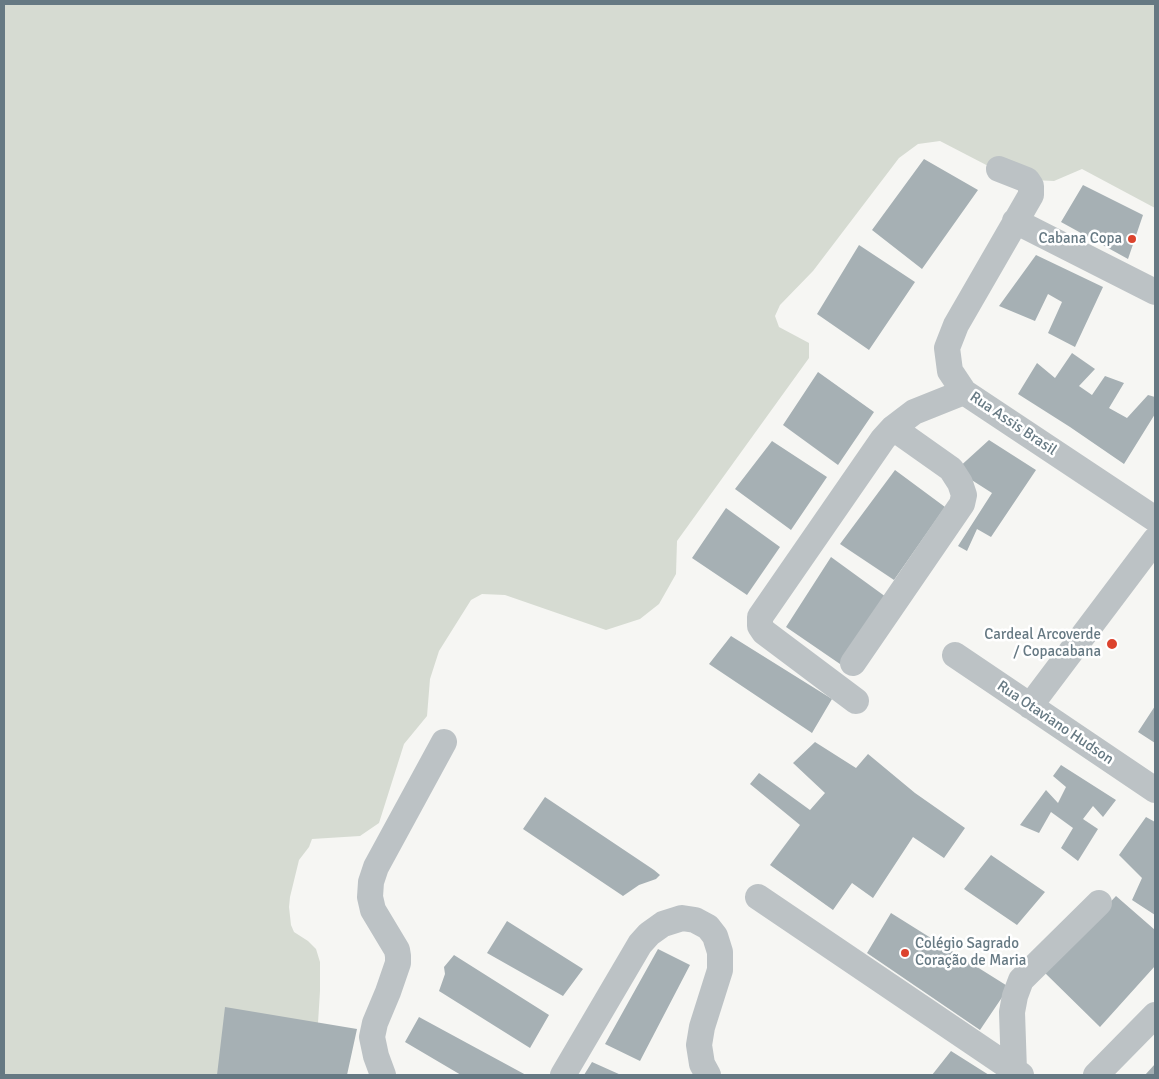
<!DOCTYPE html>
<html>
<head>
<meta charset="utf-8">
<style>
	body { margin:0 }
	#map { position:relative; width:1159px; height:1079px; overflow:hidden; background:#f6f6f3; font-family:Signika,sans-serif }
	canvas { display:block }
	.frame { position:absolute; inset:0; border:5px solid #667983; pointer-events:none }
</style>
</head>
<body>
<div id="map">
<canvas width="1159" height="1079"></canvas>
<div class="frame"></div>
</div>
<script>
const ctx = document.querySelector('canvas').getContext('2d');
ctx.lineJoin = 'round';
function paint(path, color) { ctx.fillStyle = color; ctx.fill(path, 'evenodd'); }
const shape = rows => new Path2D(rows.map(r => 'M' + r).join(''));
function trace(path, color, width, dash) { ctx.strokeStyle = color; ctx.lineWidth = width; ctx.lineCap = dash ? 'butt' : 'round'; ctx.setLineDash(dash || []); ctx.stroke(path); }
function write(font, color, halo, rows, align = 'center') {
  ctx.font = font + ' Signika,sans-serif'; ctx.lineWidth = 5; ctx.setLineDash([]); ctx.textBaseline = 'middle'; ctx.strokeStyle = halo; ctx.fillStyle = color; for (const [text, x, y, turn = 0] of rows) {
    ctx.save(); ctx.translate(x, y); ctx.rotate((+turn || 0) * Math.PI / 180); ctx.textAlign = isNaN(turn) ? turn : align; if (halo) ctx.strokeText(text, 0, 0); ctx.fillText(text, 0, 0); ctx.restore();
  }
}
paint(shape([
	[4,4,1155,4,1155,208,1082,169,1054,181,1033,180,994,169,940,141,918,144,899,158,813,271,780,305,775,316,779,327,809,343,809,358,677,541,676,574,659,604,640,619,606,630,505,595,482,594,471,600,439,651,430,679,427,716,404,744,379,823,360,836,312,839,309,847,299,860,290,897,289,907,291,925,294,932,308,941,316,949,320,962,320,991,318,1023,310,1068,306,1075,4,1075]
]), '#d6dbd2');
paint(shape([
	[924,159,978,190,922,269,872,230],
	[1083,185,1143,215,1128,259,1061,222],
	[859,245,915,282,869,350,817,314],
	[1036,255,1103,287,1075,347,1048,333,1062,302,1048,294,1035,321,999,306],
	[1072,353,1095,369,1079,386,1092,395,1105,376,1124,383,1109,408,1127,418,1148,395,1155,397,1155,414,1124,464,1070,427,1018,394,1037,363,1055,378],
	[818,372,874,412,838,465,783,425],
	[989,440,1036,470,991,537,977,529,967,551,958,546,992,493,956,470],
	[772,441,827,477,791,530,735,489],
	[895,470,945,507,894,580,840,544],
	[726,508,780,547,747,595,692,558],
	[831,557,886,597,840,664,786,627],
	[731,636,832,699,812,733,709,664],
	[1155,706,1155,743,1138,732],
	[815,742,856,768,868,754,915,793,965,828,944,858,913,837,873,898,852,883,833,910,770,865,800,825,750,784,759,773,810,810,825,793,793,763],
	[1061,765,1116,800,1103,817,1093,806,1083,819,1098,829,1078,861,1061,848,1073,828,1051,812,1039,833,1020,825,1046,790,1058,803,1066,787,1053,776],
	[545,797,654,870,660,875,656,879,639,885,623,896,523,829],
	[1146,817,1155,822,1155,915,1132,900,1142,878,1119,855],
	[991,855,1045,892,1017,925,964,889],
	[1116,896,1155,930,1155,966,1100,1027,1044,972],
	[891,913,1009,987,980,1030,867,953],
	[507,921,583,969,563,996,487,953],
	[658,949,690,965,640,1061,605,1044],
	[454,955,549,1015,530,1048,439,991,445,974,444,967],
	[225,1007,357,1029,347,1075,217,1075],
	[419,1017,526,1075,461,1075,405,1042],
	[951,1051,989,1075,932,1075],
	[592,1062,621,1075,584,1075],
	[1155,1064,1155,1075,1145,1075]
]), '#a6b0b4');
trace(shape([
	[999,169,1027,180,1031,186,1031,195,956,325,947,348,950,371,964,392,1155,519],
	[1015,221,1155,292],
	[955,655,1155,790],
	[853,663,962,504,964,495,960,483,951,469,893,428],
	[856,701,764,632,760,626,760,617,883,439,893,428,914,412,964,392],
	[1030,706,1155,540],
	[758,897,1021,1075],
	[1014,1071,1012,1012,1015,996,1021,980,1099,903],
	[383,1075,376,1056,372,1037,375,1023,388,992,398,963,398,956,397,950,373,910,370,897,371,882,376,867,444,742],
	[563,1075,640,944,649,934,663,924,682,918,695,920,708,927,715,936,720,952,720,970,702,1027,699,1045,702,1064,708,1075],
	[1096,1075,1155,1015]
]), '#bcc2c5', 26);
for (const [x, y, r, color] of [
	[1132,239,5,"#dc432d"],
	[1112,644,6,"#dc432d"],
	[905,953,5,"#dc432d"]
]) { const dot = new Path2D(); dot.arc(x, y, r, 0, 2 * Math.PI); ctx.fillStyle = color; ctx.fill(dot); trace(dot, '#fff', 2); }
write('15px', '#667983', '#fff', [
	["Cabana Copa",1122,239],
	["Cardeal Arcoverde",1101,635],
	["/ Copacabana",1101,652],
	["Colégio Sagrado",915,944,"left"],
	["Coração de Maria",915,961,"left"]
], 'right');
write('15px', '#667983', '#fff', [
	["Rua Assis Brasil",1013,424,34],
	["Rua Otaviano Hudson",1055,723,34]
]);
</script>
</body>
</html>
